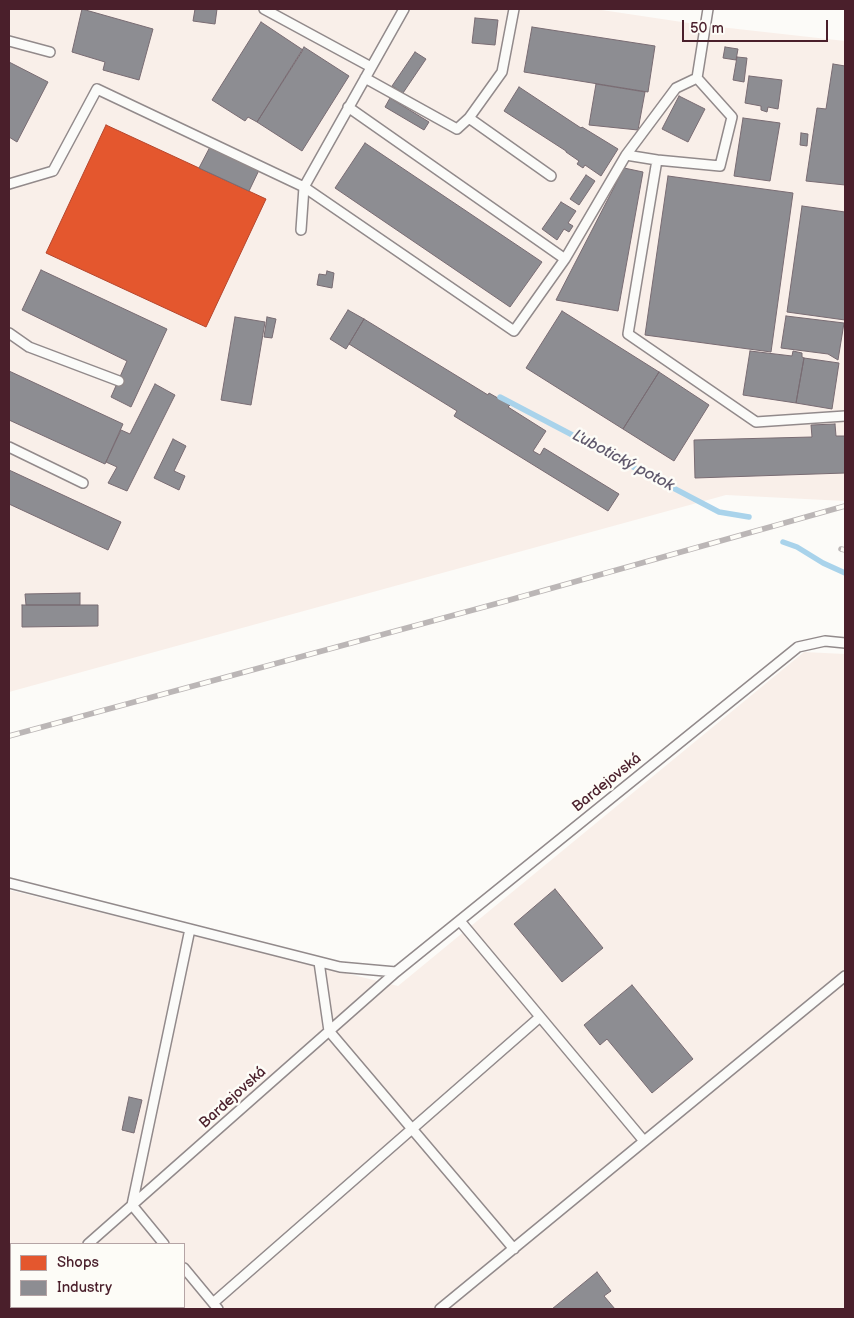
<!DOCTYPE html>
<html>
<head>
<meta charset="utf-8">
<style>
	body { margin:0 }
	#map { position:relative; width:854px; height:1318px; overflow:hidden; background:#fcfbf8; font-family:"Balsamiq Sans",sans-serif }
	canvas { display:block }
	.frame { position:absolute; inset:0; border:10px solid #4a1f2b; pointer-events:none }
	.legend { position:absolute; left:10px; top:1243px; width:175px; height:65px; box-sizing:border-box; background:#fdfcf7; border:1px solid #b5a4a5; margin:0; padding:6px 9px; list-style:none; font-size:15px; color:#4a1f2b }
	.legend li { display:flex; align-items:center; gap:10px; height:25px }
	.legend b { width:25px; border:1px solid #b5a4a5 }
	.scale { position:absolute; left:682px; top:20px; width:146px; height:22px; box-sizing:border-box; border:2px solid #4a1f2b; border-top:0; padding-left:6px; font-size:15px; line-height:18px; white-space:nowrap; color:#4a1f2b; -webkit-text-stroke:4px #fdfcf7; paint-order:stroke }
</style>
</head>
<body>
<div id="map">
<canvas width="854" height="1318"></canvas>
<div class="frame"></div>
<ul class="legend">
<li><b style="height:14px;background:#e4572e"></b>Shops</li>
<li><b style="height:14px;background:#8d8d92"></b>Industry</li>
</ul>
<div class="scale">50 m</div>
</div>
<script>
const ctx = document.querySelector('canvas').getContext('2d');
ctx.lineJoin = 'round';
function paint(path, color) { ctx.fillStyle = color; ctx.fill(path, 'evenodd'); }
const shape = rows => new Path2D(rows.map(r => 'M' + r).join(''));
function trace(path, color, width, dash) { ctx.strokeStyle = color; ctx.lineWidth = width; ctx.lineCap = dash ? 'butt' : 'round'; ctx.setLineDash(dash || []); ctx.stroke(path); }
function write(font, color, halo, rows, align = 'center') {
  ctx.font = font + ' "Balsamiq Sans",sans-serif'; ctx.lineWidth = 5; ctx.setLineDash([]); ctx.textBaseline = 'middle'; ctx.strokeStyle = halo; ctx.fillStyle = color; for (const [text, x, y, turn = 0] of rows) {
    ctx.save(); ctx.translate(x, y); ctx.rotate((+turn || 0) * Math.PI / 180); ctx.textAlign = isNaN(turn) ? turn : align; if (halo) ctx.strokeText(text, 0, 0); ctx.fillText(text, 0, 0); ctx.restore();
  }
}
paint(shape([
	[9,9,595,9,702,25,845,41,845,501,726,495,9,692],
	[804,652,845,654,845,1309,9,1309,9,890,398,986],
	[11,1244,184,1244,184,1307,11,1307]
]), '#f9efe9');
const shops = shape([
	[106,125,266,199,206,327,46,253,106,125]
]);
paint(shops, '#e4572e');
trace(shops, '#b6462d', 1);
const industry = shape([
	[82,9,153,29,139,80,103,70,105,62,72,52,82,9],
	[195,9,217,9,215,24,193,21,195,9],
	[475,18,498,20,495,45,472,43,475,18],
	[261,22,303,50,257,122,248,117,245,121,212,100,261,22],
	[532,27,655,46,648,92,524,72,532,27],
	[304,47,349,76,302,151,257,122,304,47],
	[725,47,738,49,736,60,723,58,725,47],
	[415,52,426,59,403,93,392,86,415,52],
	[737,57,747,58,744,82,733,80,737,57],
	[9,62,48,82,17,142,9,137,9,62],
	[833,64,845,66,845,185,806,181,817,108,826,109,833,64],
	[749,76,782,80,778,109,768,107,767,112,761,110,761,106,745,103,749,76],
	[596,84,645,92,638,130,589,125,596,84],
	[519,87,581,128,582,127,618,149,601,176,585,165,583,168,577,164,579,161,566,152,566,151,504,111,519,87],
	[679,96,705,109,688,142,662,129,679,96],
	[390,98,429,122,424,130,385,107,390,98],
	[743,118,780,123,770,181,734,176,743,118],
	[801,133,808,134,807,146,800,145,801,133],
	[365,143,542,262,510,307,335,188,365,143],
	[211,145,260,168,249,191,199,168,211,145],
	[624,168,643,172,618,311,556,300,624,168],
	[586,175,595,181,579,205,570,199,586,175],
	[668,176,793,193,771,352,645,335,668,176],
	[561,202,576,211,568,223,573,226,569,232,564,229,557,240,542,229,561,202],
	[802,206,845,212,845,320,787,312,802,206],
	[41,270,167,329,131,407,111,397,127,361,22,310,41,270],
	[327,271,334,273,332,288,317,285,319,274,326,275,327,271],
	[348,310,364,319,346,349,330,339,348,310],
	[562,311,659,372,623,429,526,368,562,311],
	[786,316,844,323,838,360,828,354,781,348,786,316],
	[235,317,265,322,251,405,221,400,235,317],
	[267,317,276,319,272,338,264,337,267,317],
	[364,319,488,395,489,393,510,405,508,407,546,431,533,451,540,455,544,448,619,494,608,511,454,416,457,411,349,344,364,319],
	[750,351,792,356,793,351,802,353,802,357,804,358,796,403,743,395,750,351],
	[804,358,839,363,832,409,796,403,804,358],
	[9,371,123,424,105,464,9,420,9,371],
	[659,372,709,405,674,461,623,429,659,372],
	[155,384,175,395,127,491,108,483,117,467,106,462,121,430,130,434,155,384],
	[835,424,836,436,845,436,845,473,695,478,694,440,812,437,811,425,835,424],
	[173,439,186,446,174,471,185,476,179,490,154,478,173,439],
	[9,470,121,522,108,550,9,504,9,470],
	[80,593,80,605,26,605,25,594,80,593],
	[22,605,98,605,98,626,22,627,22,605],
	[555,889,603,948,562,982,514,924,555,889],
	[632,985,693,1059,652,1093,607,1039,600,1045,584,1025,632,985],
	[129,1097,142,1100,134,1133,122,1130,129,1097],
	[597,1272,611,1291,604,1296,615,1309,552,1309,597,1272]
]);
paint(industry, '#8d8d92');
trace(industry, '#796c73', 1);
trace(shape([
	[500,397,719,512,749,517],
	[783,542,797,547,823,563,845,573]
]), '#a9d3eb', 5.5);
const service = shape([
	[264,9,371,67],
	[514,9,502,72,469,118,551,176],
	[708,9,697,78,732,117,720,166,657,160,628,334,756,422,845,416],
	[9,41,50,52],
	[365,78,457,129,469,118],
	[626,155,676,88,697,78],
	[9,184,53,171,97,89,304,187,514,331,565,259,348,107],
	[301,230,304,187,404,9],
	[565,259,626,155,657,160],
	[9,333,29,347,119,381],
	[9,447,83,483],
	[9,883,340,967,396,972,798,647,825,641,845,643],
	[460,921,644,1141],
	[319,962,329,1031,514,1249],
	[88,1244,396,972],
	[164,1244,132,1205,190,929],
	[184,1268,218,1309],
	[9,1302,11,1303],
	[213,1303,540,1017],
	[14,1309,17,1307],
	[440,1309,845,976]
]);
trace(service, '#928a8b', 12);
trace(service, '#fbfbf9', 9);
const rail = shape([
	[841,549,845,550],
	[9,736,506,601,845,506]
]);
trace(rail, '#bbb6b6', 5.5);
trace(rail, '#fdfcf7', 4, [11]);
write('15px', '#4a1f2b', '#fdfcf7', [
	["Bardejovská",607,783,-39],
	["Bardejovská",233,1098,-42]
]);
write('italic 16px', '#5f586c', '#fdfcf7', [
	["Ľubotický potok",623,461,28]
]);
</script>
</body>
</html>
